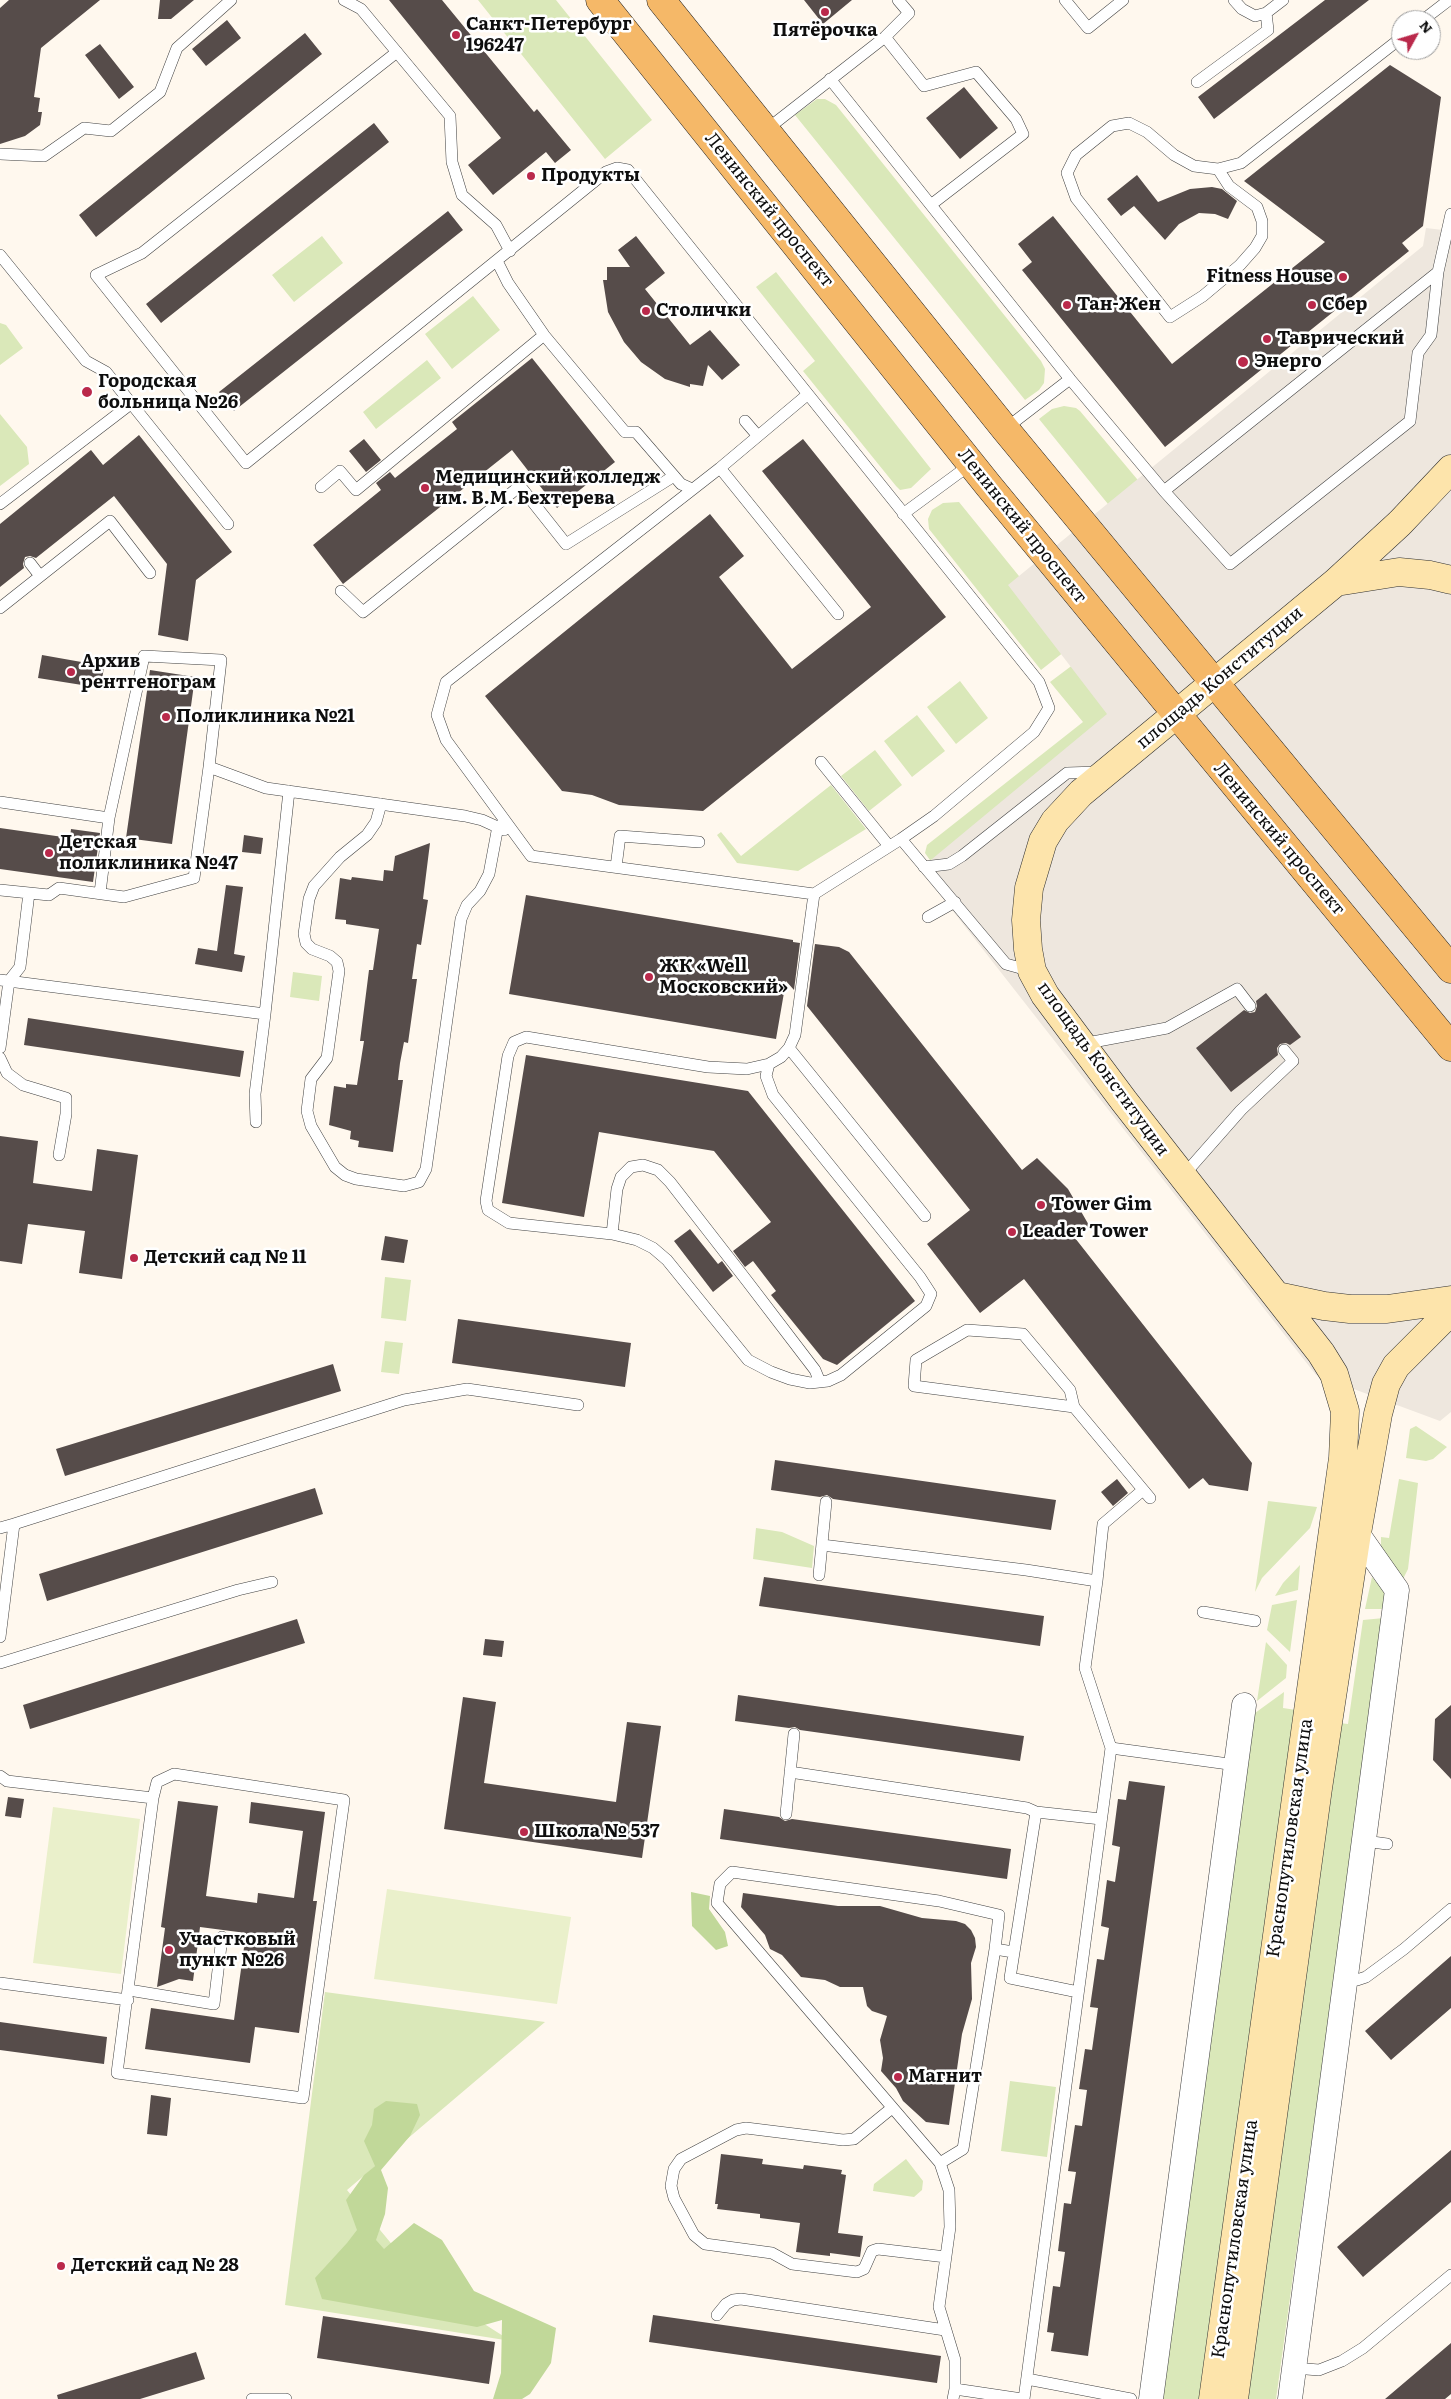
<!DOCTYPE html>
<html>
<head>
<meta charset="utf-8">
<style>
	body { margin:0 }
	#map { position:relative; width:1451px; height:2399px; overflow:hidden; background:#fff8ee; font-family:Literata,serif }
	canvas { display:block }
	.north { position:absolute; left:1391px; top:10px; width:50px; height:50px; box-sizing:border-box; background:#fff; border:1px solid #9f9f9f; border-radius:50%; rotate:51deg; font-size:14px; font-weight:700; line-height:20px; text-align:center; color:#0e0e0e }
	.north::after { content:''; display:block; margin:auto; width:18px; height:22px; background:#ba294b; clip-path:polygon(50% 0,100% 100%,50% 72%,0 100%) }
</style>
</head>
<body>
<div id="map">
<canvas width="1451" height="2399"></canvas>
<div class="north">N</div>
</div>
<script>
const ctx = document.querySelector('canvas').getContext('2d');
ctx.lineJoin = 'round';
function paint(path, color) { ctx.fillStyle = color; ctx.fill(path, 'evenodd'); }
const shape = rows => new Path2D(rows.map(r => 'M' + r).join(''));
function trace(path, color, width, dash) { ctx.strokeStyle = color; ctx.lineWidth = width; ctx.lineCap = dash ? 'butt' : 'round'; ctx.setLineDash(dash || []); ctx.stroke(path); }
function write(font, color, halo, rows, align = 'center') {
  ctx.font = font + ' Literata,serif'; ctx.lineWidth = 5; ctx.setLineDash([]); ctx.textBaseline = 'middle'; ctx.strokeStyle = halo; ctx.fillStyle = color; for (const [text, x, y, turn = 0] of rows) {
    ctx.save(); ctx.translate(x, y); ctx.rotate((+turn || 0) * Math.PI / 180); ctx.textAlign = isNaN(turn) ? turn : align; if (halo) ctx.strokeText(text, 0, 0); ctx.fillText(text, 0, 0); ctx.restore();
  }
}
paint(shape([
	[478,0,556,0,652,120,605,159],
	[817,99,825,99,836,105,1041,361,1045,369,1044,383,1039,390,1025,400,795,115],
	[322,236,343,263,294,302,272,275],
	[776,272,931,469,911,488,900,490,896,486,803,371,815,361,756,287],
	[473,296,500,330,452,369,425,334],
	[0,323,6,325,23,348,0,365],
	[427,360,441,378,376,429,363,412],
	[1064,406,1076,408,1080,411,1142,485,1112,509,1039,419,1052,409],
	[0,414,27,447,29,464,0,486],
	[959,502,1074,644,1041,670,929,529,928,519,932,510,943,503],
	[1082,658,1119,707,932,863,925,853,927,845,1083,722,1050,682],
	[960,681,988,718,956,744,927,707],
	[917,715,945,751,912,777,884,741],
	[875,750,902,785,869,811,841,776],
	[831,785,866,829,798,871,737,863,717,835,721,832,741,856],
	[293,972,322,976,319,1001,290,997],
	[385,1277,411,1280,406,1321,381,1318],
	[385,1341,403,1343,399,1374,381,1372],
	[1416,1426,1447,1447,1433,1459,1426,1461,1406,1458,1410,1429],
	[1399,1479,1418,1483,1408,1569,1402,1581,1381,1548,1381,1537,1389,1538],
	[1268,1501,1317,1507,1310,1528,1262,1578,1255,1592],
	[756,1528,782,1532,814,1546,812,1568,753,1559],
	[1300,1565,1298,1590,1275,1596,1283,1583],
	[1372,1577,1386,1594,1384,1609,1365,1609],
	[1297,1600,1290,1652,1267,1630,1272,1605],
	[1384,1618,1276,2399,1246,2399,1339,1723,1348,1724,1363,1620],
	[1266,1642,1287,1665,1286,1678,1257,1701],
	[1284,1692,1283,1708,1296,1710,1202,2399,1162,2399,1255,1713],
	[325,1992,545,2022,347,2190,428,2288,511,2341,285,2305],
	[1010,2081,1056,2087,1047,2157,1001,2151],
	[906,2159,923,2181,922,2190,914,2197,873,2191,874,2184]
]), '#dae8b9');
paint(shape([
	[691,1892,710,1896,709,1909,725,1932,728,1946,716,1950,692,1926],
	[386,2101,417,2104,420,2115,410,2136,381,2170,388,2188,385,2214,376,2240,384,2249,414,2223,442,2240,474,2291,556,2328,551,2363,530,2394,522,2399,493,2399,501,2373,502,2320,477,2327,322,2299,315,2278,347,2243,357,2230,346,2200,364,2175,375,2166,364,2141,372,2125,374,2109]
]), '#c1d899');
paint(shape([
	[53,1807,140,1819,121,1974,33,1963],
	[387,1889,571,1917,557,2004,374,1979]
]), '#eaf0cb');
paint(shape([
	[1426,228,1451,231,1451,1412,1440,1421,1316,1375,920,869,1107,714,1008,585,1423,246]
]), '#eee7de');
paint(shape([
	[9,0,100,0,41,48,34,97,40,98,38,112,42,112,40,125,25,136,0,144,0,8],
	[160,0,194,0,171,19,158,19],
	[389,0,442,0,534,112,537,109,571,150,555,163,546,152,493,195,468,165,501,138],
	[804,0,852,0,823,24],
	[1325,0,1369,0,1214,119,1198,97],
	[227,20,241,38,206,66,192,49],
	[305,33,322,54,96,237,79,215],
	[100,44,134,87,119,99,85,55],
	[1390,65,1441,97,1423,226,1402,243,1409,251,1165,447,1022,270,1032,262,1018,244,1053,216,1172,364,1325,242,1244,181],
	[964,87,998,128,960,159,926,118],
	[374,123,389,142,161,323,146,304],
	[1137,175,1158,202,1190,189,1212,187,1222,189,1237,201,1228,219,1215,214,1199,213,1179,224,1165,240,1134,206,1121,216,1107,199],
	[448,211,463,230,234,411,219,392],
	[636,236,665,273,645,289,690,345,710,330,740,365,722,380,708,365,703,386,690,384,690,387,665,379,641,362,624,342,608,312,603,280,607,280,607,267,630,267,618,250],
	[532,358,615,462,557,508,512,450,343,584,313,545,381,490,376,483,390,472,395,478,457,429,452,422],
	[139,435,232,552,196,580,188,641,158,635,167,564,114,496,36,558,30,556,25,557,23,564,24,568,0,587,0,524,91,450,103,465],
	[364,439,381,460,366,472,349,451],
	[803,439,946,617,703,811,619,805,592,795,562,791,485,696,710,514,744,556,719,577,792,669,871,607,762,471],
	[42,655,104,666,101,688,38,678],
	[150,670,195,677,172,844,126,838],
	[0,828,70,838,71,829,100,833,93,882,0,869],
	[244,835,263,838,261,854,242,852],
	[430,843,423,899,428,900,421,945,417,944,412,979,417,979,408,1043,404,1042,400,1063,398,1080,403,1080,393,1152,358,1147,359,1141,350,1139,351,1131,329,1125,334,1086,346,1088,346,1084,357,1085,364,1041,360,1041,369,970,373,970,379,929,346,924,346,920,335,919,340,878,351,880,352,877,383,881,384,870,393,871,395,856],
	[226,885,243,887,234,954,245,956,242,972,195,964,198,948,217,951],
	[526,895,793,940,793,942,800,943,794,990,786,981,776,1039,509,994],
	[815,944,839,947,849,952,1022,1170,1037,1158,1068,1189,1090,1227,1075,1238,1252,1463,1248,1491,1209,1485,1203,1478,1189,1489,1024,1279,980,1313,927,1244,970,1210,807,1006],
	[1266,993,1301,1037,1290,1045,1286,1043,1280,1044,1277,1048,1278,1055,1231,1092,1196,1048,1244,1010,1250,1013,1255,1012,1257,1006,1256,1001],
	[28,1018,244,1051,240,1077,24,1045],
	[526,1055,748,1091,915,1301,837,1365,823,1359,771,1295,776,1291,753,1261,745,1267,733,1251,771,1222,714,1151,599,1132,584,1217,502,1203],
	[0,1136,38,1141,33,1183,92,1191,97,1149,138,1155,122,1279,79,1273,85,1231,28,1224,22,1264,0,1261],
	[690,1229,718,1264,722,1261,733,1276,713,1292,674,1241],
	[385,1236,408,1240,404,1263,381,1260],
	[458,1319,631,1343,625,1387,452,1363],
	[333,1364,341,1391,65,1476,56,1449],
	[775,1460,1056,1500,1051,1530,833,1499,827,1495,820,1497,771,1490],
	[1117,1479,1128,1493,1113,1506,1101,1492],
	[315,1488,323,1514,47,1601,39,1574],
	[764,1577,1044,1616,1040,1646,759,1606],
	[297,1619,305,1643,30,1729,23,1705],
	[485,1639,504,1641,502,1657,483,1655],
	[738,1695,1024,1736,1020,1761,800,1730,795,1727,789,1728,735,1721],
	[463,1697,496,1702,484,1783,616,1802,627,1722,661,1726,642,1858,444,1829],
	[1451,1705,1451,1779,1433,1760,1435,1719],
	[1129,1781,1165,1786,1088,2356,1051,2351,1054,2333,1047,2332,1053,2286,1060,2287,1065,2252,1058,2251,1064,2203,1071,2204,1076,2172,1068,2171,1075,2125,1082,2126,1087,2090,1079,2089,1085,2049,1092,2050,1098,2008,1090,2007,1097,1959,1104,1960,1109,1928,1101,1926,1107,1880,1115,1882,1120,1847,1112,1845,1118,1799,1126,1800],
	[8,1797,24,1799,21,1818,5,1816],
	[178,1801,218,1806,206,1896,257,1903,258,1893,294,1898,303,1831,249,1823,251,1802,325,1812,313,1901,317,1901,299,2033,255,2027,250,2063,145,2049,151,2008,234,2020,246,1933,200,1927,193,1981,179,1979,157,1987,165,1928,161,1927],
	[724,1809,779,1817,785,1821,792,1819,1011,1849,1007,1879,720,1839],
	[743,1893,838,1906,880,1906,922,1918,956,1921,965,1924,971,1930,975,1938,976,1947,971,1963,972,1999,962,2034,949,2125,926,2122,903,2101,896,2088,881,2071,883,2058,880,2040,887,2016,872,2011,867,2006,863,1987,840,1987,825,1980,801,1977,782,1955,770,1949,765,1935,741,1907],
	[1451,1956,1451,2008,1391,2060,1365,2031],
	[0,2022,107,2037,104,2064,0,2050],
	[151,2095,171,2098,167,2136,147,2134],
	[1451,2150,1451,2202,1363,2277,1337,2247],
	[721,2154,763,2159,762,2164,803,2169,804,2165,842,2170,841,2174,846,2175,838,2233,863,2236,860,2257,830,2253,830,2256,796,2252,800,2223,760,2218,760,2214,717,2209,718,2204,715,2204],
	[653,2315,941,2356,937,2383,649,2342],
	[323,2316,495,2342,489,2384,317,2358],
	[1451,2343,1451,2394,1445,2399,1385,2399],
	[196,2352,205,2379,140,2399,58,2399,57,2395]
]), '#564c4a');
const lane = shape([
	[344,0,361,9,450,116,452,162,462,195,496,225,510,251],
	[1065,0,1088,28,1123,0],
	[1234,0,1242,9,1255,16,1266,13,1283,0],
	[1423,20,1449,0],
	[885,37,924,86,976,72,1016,119,1023,134,932,204],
	[397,52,142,253,96,275,246,463,606,172,617,168,628,170,1039,682,1049,708,1034,732,934,816,901,839],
	[830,79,1070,379,1164,491,1230,564,1410,421,1418,353,1431,335,1438,272,1451,214],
	[1197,82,1268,30,1266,13],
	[766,130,885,37,909,13,898,0],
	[0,154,44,156,84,128,111,131,160,92,177,48,231,0],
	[1218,169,1229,186,1257,207,1262,221,1262,236,1255,248,1240,265,1203,296,1170,317,1076,198,1067,173,1076,155,1112,126,1129,123,1147,132,1174,155,1194,166,1218,169,1241,163,1401,38],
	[0,255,86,361,106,372,228,524],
	[497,261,508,283,544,335,625,432,636,432,681,484,692,489],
	[807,395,720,468,838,614],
	[745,421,757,435],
	[1005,429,1070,379],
	[720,468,446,682,437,715,446,740,531,856,814,894,901,839,1006,964,1031,971],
	[321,487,340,471,356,490,544,335],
	[1164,491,1438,272],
	[0,504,132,403],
	[903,514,971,464],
	[30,563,40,576],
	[341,591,363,612,520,486,566,544,674,476],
	[0,608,110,521,150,573],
	[821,762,889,846],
	[0,802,109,818],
	[381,804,376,822,367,835,340,857,314,886,309,899,304,934,306,943,312,949,330,956,337,962,339,971,327,1058,311,1079,307,1111,311,1126,335,1167,345,1175,356,1179,404,1186,419,1182,426,1169,461,919,467,905,480,891,489,874,498,826],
	[616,867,620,836,699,842],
	[924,867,949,864,962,856,1067,773,1098,772],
	[0,890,49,895,59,888,124,897,194,878,209,767,266,788,465,816,482,820,504,830],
	[100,893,109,818,144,656,221,660,209,767],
	[814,894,795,1035,789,1048,925,1216],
	[928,917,955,902],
	[0,980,265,1014,255,1094,256,1122],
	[265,1014,289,791],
	[1082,1044,1167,1028,1237,989,1250,1006],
	[0,1048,9,981,20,967,29,893],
	[0,1058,7,1073,23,1085,66,1098,66,1114,59,1155],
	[769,1064,766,1076,773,1095,920,1277,931,1294,926,1306,841,1375,828,1381,810,1383,790,1379,771,1372,748,1360,667,1260,653,1248,637,1240,612,1234,509,1223,488,1210,486,1201,508,1056,514,1042,526,1037,708,1067,747,1069,769,1064,781,1057,789,1048],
	[1182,1177,1241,1110,1293,1061,1284,1050],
	[612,1234,617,1189,621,1177,631,1167,643,1165,658,1170,670,1182,747,1281,815,1370,820,1382],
	[1074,1407,1070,1390,1023,1334,967,1330,916,1360,914,1386,1074,1407,1150,1498],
	[0,1528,14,1524],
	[822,1545,1026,1570,1097,1581,1085,1668,1111,1748],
	[819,1575,826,1502],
	[1097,1581,1103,1524,1143,1490],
	[1203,1612,1255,1621],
	[0,1637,14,1524,404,1400,467,1389,578,1405],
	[0,1663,238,1590,272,1582],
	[790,1772,1027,1808,1036,1812,1101,1819],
	[0,1776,7,1781,153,1798,117,2073,303,2098,344,1800,174,1774,157,1782,153,1798],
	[1036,1812,1010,1978,1078,1992],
	[786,1814,794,1734],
	[1365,1841,1387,1844],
	[1346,1978,1357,1980,1366,1977,1404,1949,1451,1909],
	[0,1983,128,2000],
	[129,1990,214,2004,222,1937],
	[892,2108,854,2139,843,2140,746,2128,736,2130,681,2159,674,2169,671,2186,674,2198,694,2235,705,2244,772,2253,792,2264,857,2272,864,2269,872,2251,878,2249,946,2257],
	[940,2163,963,2149,995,1949],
	[717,2315,726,2304,733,2300,741,2299,945,2330],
	[1294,2368,1319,2370,1342,2361,1363,2348,1451,2275],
	[1027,2379,1131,2399],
	[955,2389,1022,2399],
	[252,2399,286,2399],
	[953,2399,955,2389,955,2360,939,2307,950,2227,949,2190,940,2163,717,1903,720,1884,732,1872,939,1901,999,1915,995,1949,1013,1952],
	[1024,2399,1111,1748,1236,1765]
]);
const street = shape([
	[1151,2399,1244,1705],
	[1290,2399,1397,1590,1357,1533]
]);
const secondary = shape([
	[1336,582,1399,572,1430,575,1451,580],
	[1277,1296,1324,1306,1350,1309,1387,1309,1451,1300],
	[1213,2399,1343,1458,1345,1411,1334,1374,1321,1353,1124,1101,1045,995,1032,971,1028,949,1026,920,1029,888,1043,841,1055,821,1081,793,1336,582,1400,523,1451,469],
	[1234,2399,1318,1788,1357,1533,1378,1414,1386,1384,1396,1366,1451,1311]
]);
const primary = shape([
	[600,0,988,485,1451,1047],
	[661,0,1005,429,1451,969]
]);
trace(lane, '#414141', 12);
trace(street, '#414141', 25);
trace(secondary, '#303030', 29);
trace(primary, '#1f1f1f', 29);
trace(lane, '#fff', 11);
trace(street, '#fff', 24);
trace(secondary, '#fde4ab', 28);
trace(primary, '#f5b868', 28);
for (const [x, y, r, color] of [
	[825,12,5,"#ba294b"],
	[456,35,5,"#ba294b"],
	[531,176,5,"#ba294b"],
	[1343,277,5,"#ba294b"],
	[1067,305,5,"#ba294b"],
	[1312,305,5,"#ba294b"],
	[646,311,5,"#ba294b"],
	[1267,339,5,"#ba294b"],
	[1243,362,6,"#ba294b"],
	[87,392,6,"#ba294b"],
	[425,488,5,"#ba294b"],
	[71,672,5,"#ba294b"],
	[166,717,5,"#ba294b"],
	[49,853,5,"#ba294b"],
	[649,977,5,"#ba294b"],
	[1041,1205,5,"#ba294b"],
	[1012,1232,5,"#ba294b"],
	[134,1258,5,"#ba294b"],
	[524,1832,5,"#ba294b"],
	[169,1950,5,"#ba294b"],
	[898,2077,5,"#ba294b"],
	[61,2266,5,"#ba294b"]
]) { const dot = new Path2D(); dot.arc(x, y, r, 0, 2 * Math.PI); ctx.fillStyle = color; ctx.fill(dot); trace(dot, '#fff', 2); }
write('bold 18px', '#0e0e0e', '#fff', [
	["Санкт-Петербург",466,25],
	["196247",466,46],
	["Пятёрочка",825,31,"center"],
	["Продукты",541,176],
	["Fitness House",1333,277,"right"],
	["Тан-Жен",1077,305],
	["Сбер",1322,305],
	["Столички",656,311],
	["Таврический",1277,339],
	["Энерго",1254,362],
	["Городская",98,382],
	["больница №26",98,403],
	["Медицинский колледж",435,478],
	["им. В.М. Бехтерева",435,499],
	["Архив",81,662],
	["рентгенограм",81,683],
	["Поликлиника №21",176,717],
	["Детская",59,843],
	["поликлиника №47",59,864],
	["ЖК «Well",659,967],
	["Московский»",659,988],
	["Tower Gim",1051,1205],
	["Leader Tower",1022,1232],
	["Детский сад № 11",144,1258],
	["Школа № 537",534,1832],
	["Участковый",179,1940],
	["пункт №26",179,1961],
	["Магнит",908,2077],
	["Детский сад № 28",71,2266]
], 'left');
write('18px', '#0e0e0e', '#fff', [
	["Ленинский проспект",769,210,51],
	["Ленинский проспект",1022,526,51],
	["площадь Конституции",1220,678,-40],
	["Ленинский проспект",1279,839,50],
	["площадь Конституции",1103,1069,54],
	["Краснопутиловская улица",1290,1838,-82],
	["Краснопутиловская улица",1235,2239,-82]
]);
</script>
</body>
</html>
